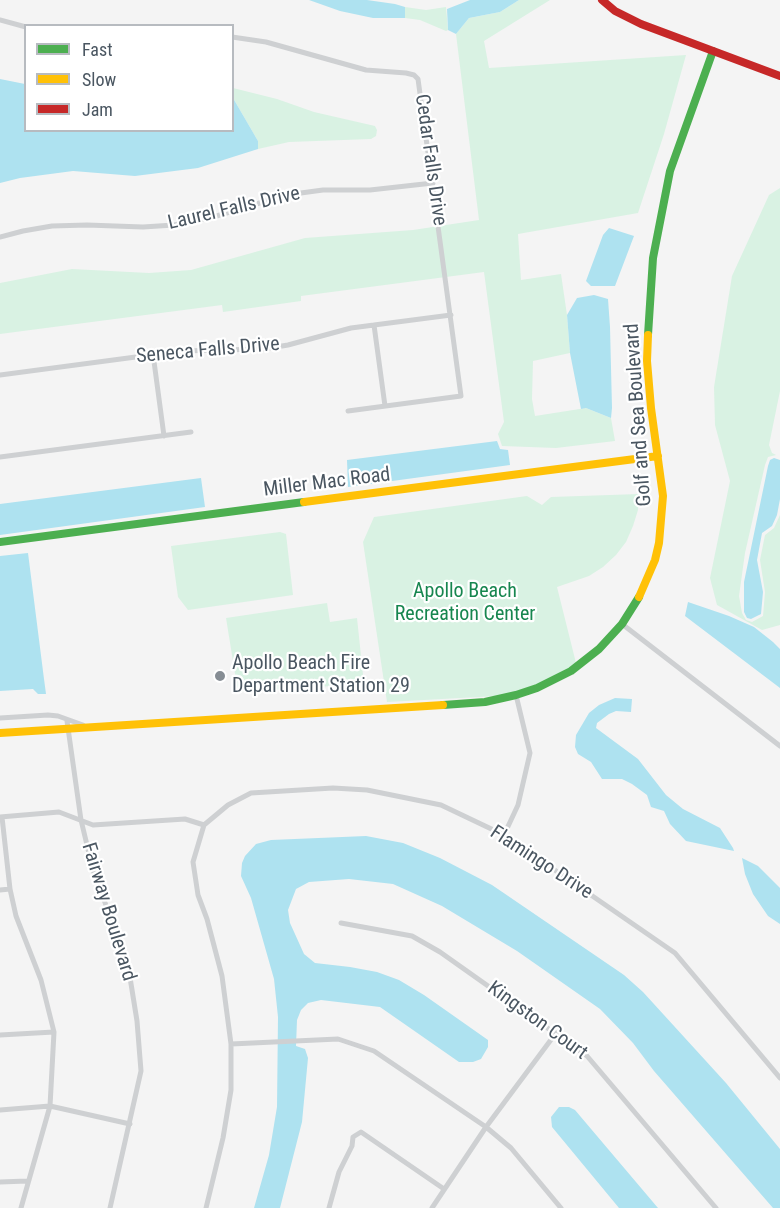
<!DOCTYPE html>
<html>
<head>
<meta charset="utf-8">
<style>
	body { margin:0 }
	#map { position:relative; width:780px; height:1208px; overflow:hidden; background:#f4f4f4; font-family:"Roboto Condensed",sans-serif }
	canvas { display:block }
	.legend { position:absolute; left:24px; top:24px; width:210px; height:108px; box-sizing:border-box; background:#fff; border:2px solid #b7bbc0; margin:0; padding:8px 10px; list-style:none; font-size:18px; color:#4a5661 }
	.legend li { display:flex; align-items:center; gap:12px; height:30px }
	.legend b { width:30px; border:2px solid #b7bbc0 }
</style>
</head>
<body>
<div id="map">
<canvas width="780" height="1208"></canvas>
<ul class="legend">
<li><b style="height:8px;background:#4caf50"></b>Fast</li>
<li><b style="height:8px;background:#ffc107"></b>Slow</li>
<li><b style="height:8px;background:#c62828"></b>Jam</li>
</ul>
</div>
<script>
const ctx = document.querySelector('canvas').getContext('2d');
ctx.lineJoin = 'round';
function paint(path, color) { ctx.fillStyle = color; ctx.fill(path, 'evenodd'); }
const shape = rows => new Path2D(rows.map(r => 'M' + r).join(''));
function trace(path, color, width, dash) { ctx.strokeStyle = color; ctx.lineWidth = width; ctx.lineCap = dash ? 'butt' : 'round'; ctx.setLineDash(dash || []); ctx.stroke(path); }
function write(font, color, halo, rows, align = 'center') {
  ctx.font = font + ' "Roboto Condensed",sans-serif'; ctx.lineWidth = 4.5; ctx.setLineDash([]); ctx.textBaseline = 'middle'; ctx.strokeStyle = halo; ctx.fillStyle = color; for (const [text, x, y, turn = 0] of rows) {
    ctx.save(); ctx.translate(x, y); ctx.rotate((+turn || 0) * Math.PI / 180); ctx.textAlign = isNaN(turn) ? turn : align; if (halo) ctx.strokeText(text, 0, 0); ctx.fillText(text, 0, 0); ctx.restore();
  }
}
paint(shape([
	[519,0,550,0,484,41,489,68,686,55,664,134,638,213,518,234,521,280,561,274,567,315,570,353,533,361,532,399,535,416,586,408,611,418,615,441,556,448,502,446,498,434,504,422,484,272,301,296,301,301,223,312,222,305,0,334,0,283,72,269,149,273,191,270,305,238,413,230,479,220,456,34,469,18,500,12],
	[405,7,426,10,446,7,448,30,446,31,420,20,405,18],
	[233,88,277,99,314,112,375,126,377,130,376,136,371,139,289,142,258,149,258,141,233,98],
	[780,188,780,391,769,445,772,453,776,455,768,457,765,465,745,553,739,596,742,613,746,620,752,622,763,616,765,592,760,560,765,535,774,528,780,515,780,625,762,630,717,605,710,578,730,481,715,425,714,387,732,276,769,195],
	[639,494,638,510,633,526,626,542,616,555,603,567,589,576,557,587,577,667,516,695,387,702,363,542,374,517,527,496,542,505,551,497],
	[280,532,286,534,293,595,188,610,178,597,171,546],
	[327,603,330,622,357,618,364,684,238,692,226,618]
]), '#d9f2e3');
paint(shape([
	[309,0,367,0,395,4,405,7,405,18,373,18,340,11],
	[470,0,519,0,500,12,469,18,456,34,448,30,447,9],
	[0,79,25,84,26,130,232,130,233,98,258,141,258,149,198,168,135,176,73,171,20,178,0,183],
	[609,228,634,236,615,286,591,286,586,281,603,235],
	[594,295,608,299,610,327,612,408,611,418,586,408,581,409,570,353,567,315,577,298],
	[497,441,500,449,508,450,510,465,348,487,347,460],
	[774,458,780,460,780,499,777,515,772,526,762,533,757,560,763,592,761,614,751,619,747,618,744,612,744,582,768,466,770,460],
	[201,478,205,507,0,535,0,504],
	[28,553,44,679,46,694,38,694,33,689,0,691,0,556],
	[688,602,729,616,754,627,773,642,780,649,780,688,685,616],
	[615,698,632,699,631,712,616,711,609,714,597,723,596,728,638,759,666,795,683,809,720,828,733,848,734,851,686,841,670,824,664,811,651,807,647,795,632,784,622,779,602,779,591,762,578,754,575,747,576,735,589,713,599,705],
	[366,836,403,843,440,858,492,885,624,975,643,992,726,1083,780,1149,780,1208,773,1208,654,1071,633,1043,600,1009,517,951,442,906,393,884,349,879,309,882,296,889,288,910,290,923,304,954,315,963,350,967,377,972,399,980,424,995,488,1040,488,1047,481,1059,473,1062,459,1062,380,1007,321,1000,308,1003,301,1010,297,1020,296,1046,305,1049,308,1058,302,1122,280,1208,254,1208,269,1155,277,1107,278,1017,274,979,251,898,241,876,242,863,245,856,256,844,271,840],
	[742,858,758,866,780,888,780,924,768,916,753,894,745,874],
	[559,1107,569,1107,575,1110,658,1208,619,1208,552,1127,551,1117]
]), '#aee2f0');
trace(shape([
	[0,20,26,27],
	[232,37,266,42,366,70,406,73,414,75,418,79,461,396,348,411],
	[0,237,23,231,52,226,87,225,143,227,174,225,210,218,286,195,323,190,370,190,433,183],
	[374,325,385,406],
	[153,354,164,436],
	[0,375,181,351,264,349,288,345,351,328,451,315],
	[0,457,191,432],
	[622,624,780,746],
	[0,718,48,715,58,716,83,725],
	[67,721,81,820,93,870,128,965,137,1021,141,1071,110,1208],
	[0,817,59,812,93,825,185,819,204,825],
	[2,817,10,889,16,916,41,980,54,1032,50,1106,21,1208],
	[504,835,518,805,530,753,516,695],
	[0,890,10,889],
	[341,923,412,936,440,952,587,1056,716,1208],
	[0,1035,54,1032],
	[231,1044,338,1039,374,1051,486,1127,511,1148,561,1208],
	[0,1110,50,1106,130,1124],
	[0,1182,27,1181],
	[206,1208,223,1138,231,1090,231,1044,222,976,207,919,198,895,193,862,204,825,228,805,251,793,333,788,367,790,441,805,504,835,675,953,780,1078],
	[329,1208,339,1172,352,1146,353,1137,361,1132,444,1189],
	[432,1208,486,1127,556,1033]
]), '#ced0d2', 5);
trace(shape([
	[648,335,653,258,670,171,713,51],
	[0,542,304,502],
	[443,705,485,702,516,695,537,688,571,671,599,649,622,624,639,597]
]), '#4caf50', 8);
trace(shape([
	[304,502,658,456],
	[639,597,655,560,659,543,663,496,651,408,647,361,648,335],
	[0,733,443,705]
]), '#ffc107', 8);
trace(shape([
	[602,0,615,11,641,24,780,76]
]), '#c62828', 8);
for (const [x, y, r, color] of [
	[220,676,6,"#868d94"]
]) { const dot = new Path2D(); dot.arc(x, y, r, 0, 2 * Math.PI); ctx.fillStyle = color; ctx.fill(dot); trace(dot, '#fff', 2); }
write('20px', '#4a5661', '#fff', [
	["Cedar Falls Drive",430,160,82],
	["Laurel Falls Drive",234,209,-13],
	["Seneca Falls Drive",208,351,-5],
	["Golf and Sea Boulevard",639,415,-94],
	["Miller Mac Road",327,483,-7],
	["Flamingo Drive",541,863,33],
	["Fairway Boulevard",108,912,73],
	["Kingston Court",537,1021,36]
]);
write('20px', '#17864f', '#fff', [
	["Apollo Beach",465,592],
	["Recreation Center",465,615]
]);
write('20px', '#4a5661', '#fff', [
	["Apollo Beach Fire",232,664],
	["Department Station 29",232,687]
], 'left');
</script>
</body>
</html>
